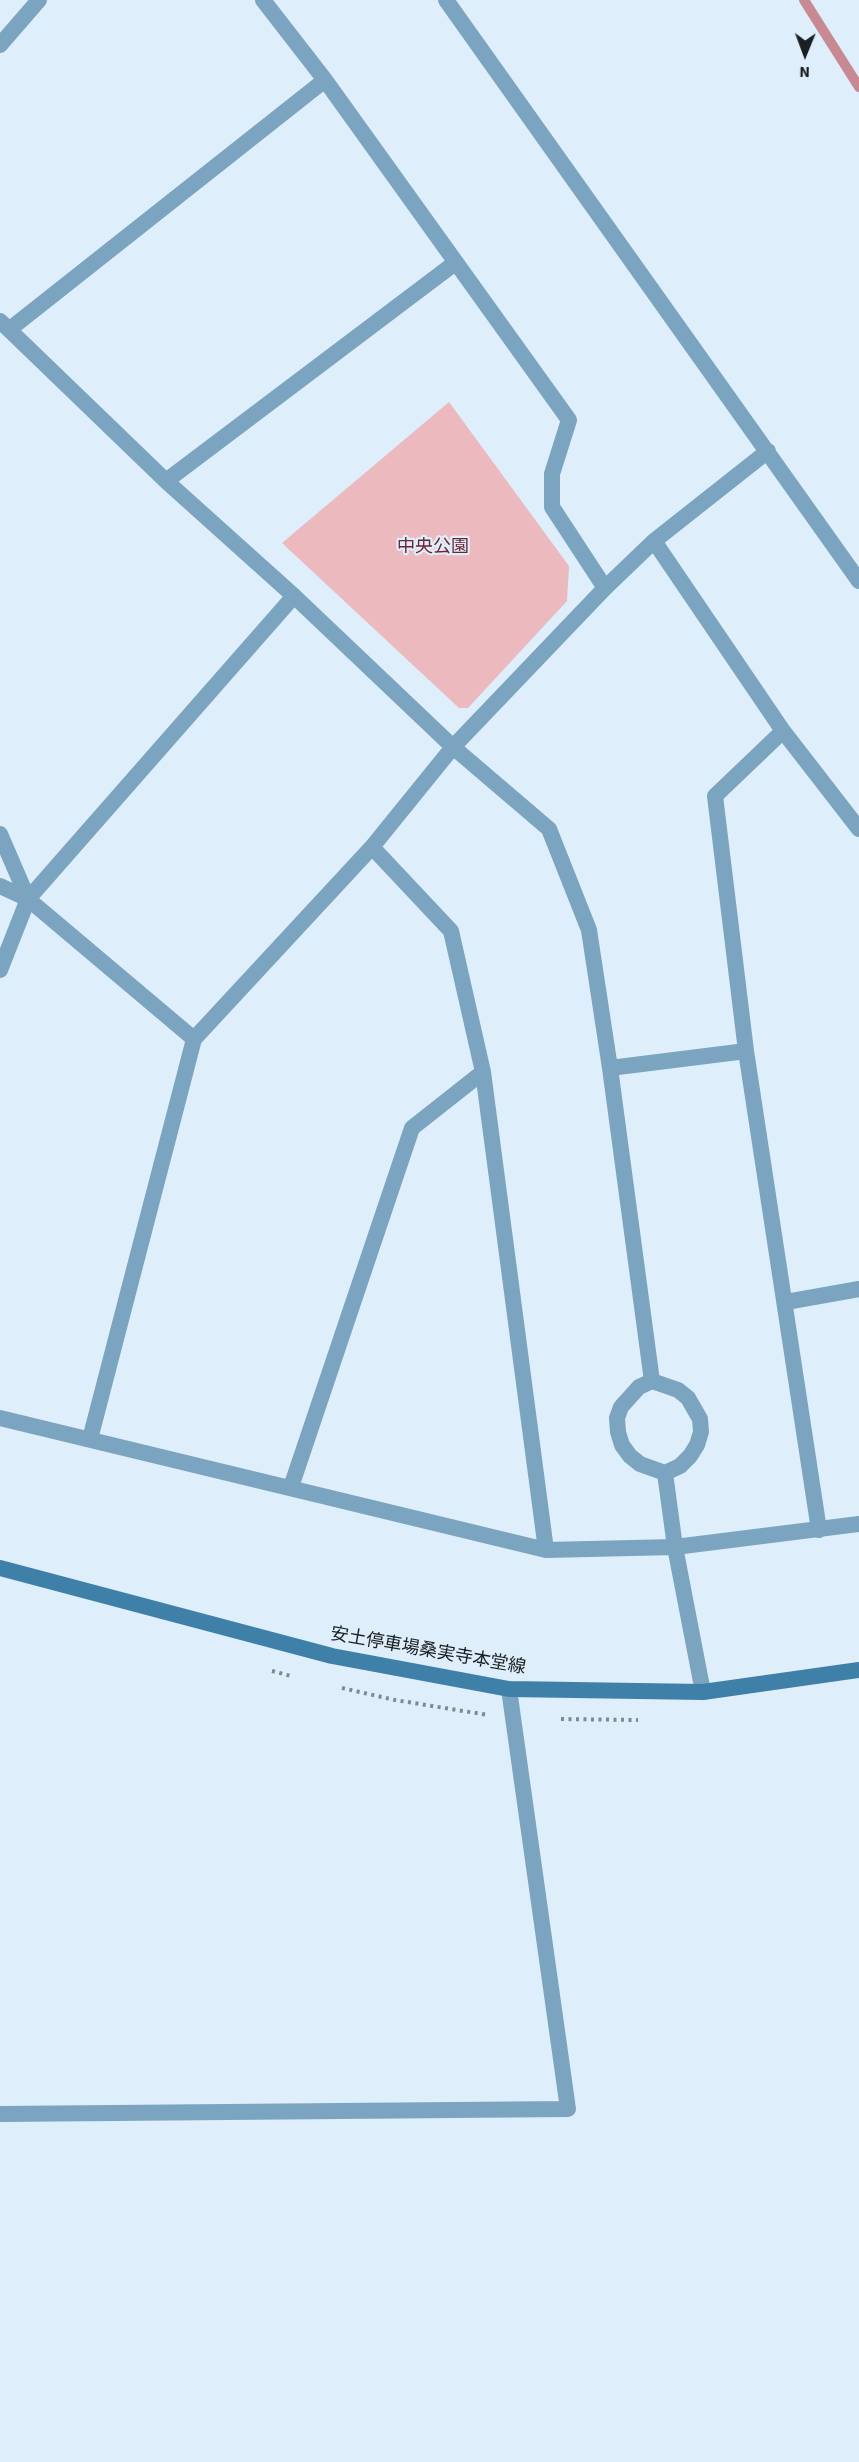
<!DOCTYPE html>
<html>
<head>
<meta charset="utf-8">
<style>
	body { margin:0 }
	#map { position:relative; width:859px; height:2462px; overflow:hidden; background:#deeefa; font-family:"Source Sans 3",sans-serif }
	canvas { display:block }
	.north { position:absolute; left:775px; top:24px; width:60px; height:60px; -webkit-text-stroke:4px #deeefa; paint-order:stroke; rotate:181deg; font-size:16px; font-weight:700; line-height:24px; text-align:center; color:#191f23 }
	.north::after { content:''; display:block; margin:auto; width:21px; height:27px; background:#191f23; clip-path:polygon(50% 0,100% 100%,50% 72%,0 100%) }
</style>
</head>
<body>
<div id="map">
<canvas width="859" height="2462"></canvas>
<div class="north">N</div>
</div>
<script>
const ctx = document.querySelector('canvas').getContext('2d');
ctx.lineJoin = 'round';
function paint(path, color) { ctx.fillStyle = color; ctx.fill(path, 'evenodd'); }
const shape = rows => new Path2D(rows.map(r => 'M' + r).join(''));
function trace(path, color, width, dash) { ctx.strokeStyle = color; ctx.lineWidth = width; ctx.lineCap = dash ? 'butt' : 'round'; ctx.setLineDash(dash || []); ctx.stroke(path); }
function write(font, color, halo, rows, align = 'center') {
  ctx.font = font + ' "Source Sans 3","Noto Sans JP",sans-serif'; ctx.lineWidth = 4.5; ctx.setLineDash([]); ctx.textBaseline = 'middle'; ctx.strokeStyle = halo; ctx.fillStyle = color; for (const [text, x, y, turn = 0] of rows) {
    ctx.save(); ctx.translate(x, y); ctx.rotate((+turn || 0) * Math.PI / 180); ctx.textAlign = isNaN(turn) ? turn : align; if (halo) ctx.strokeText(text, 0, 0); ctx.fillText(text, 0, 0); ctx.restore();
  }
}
paint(shape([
	[449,402,569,566,567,601,468,708,459,708,282,543]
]), '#ebb9be');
trace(shape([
	[804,0,859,87]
]), '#c78a92', 10);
trace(shape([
	[272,1671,291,1676],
	[342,1688,395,1700,488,1715],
	[561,1719,638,1720]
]), '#7e8991', 4, [3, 4.5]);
trace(shape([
	[263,0,325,80,569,420,552,474,552,507,605,588],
	[446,0,859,581],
	[0,45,39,0],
	[0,321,166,481,294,596,453,747,549,829,589,930,610,1068,652,1381],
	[10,329,325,80],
	[166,481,455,263],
	[654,541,783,731,859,829],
	[783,731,715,796,746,1051,819,1530],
	[0,834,28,899,194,1039],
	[372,847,451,931,483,1072,546,1550],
	[0,886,28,899,0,970],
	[28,899,294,596],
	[610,1068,746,1051],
	[786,1302,859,1289],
	[652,1381,678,1390,688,1398,700,1419,701,1432,697,1445,690,1456,680,1466,665,1473,640,1464,630,1456,622,1445,618,1432,617,1418,621,1407,639,1387,652,1381],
	[0,1418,546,1550,675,1547,859,1524],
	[90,1439,194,1039,372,847,453,747,605,588,654,541,768,451],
	[665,1473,675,1547,703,1692],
	[291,1487,412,1128,483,1072],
	[0,2114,568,2109,509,1689]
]), '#7ba4c0', 16);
trace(shape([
	[0,1568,332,1656,509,1689,703,1692,859,1670]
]), '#3f80a9', 16);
write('18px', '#6e2433', '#deeefa', [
	["中央公園",433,548]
]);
write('18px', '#191f23', '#deeefa', [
	["安土停車場桑実寺本堂線",428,1652,10]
]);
</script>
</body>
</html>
